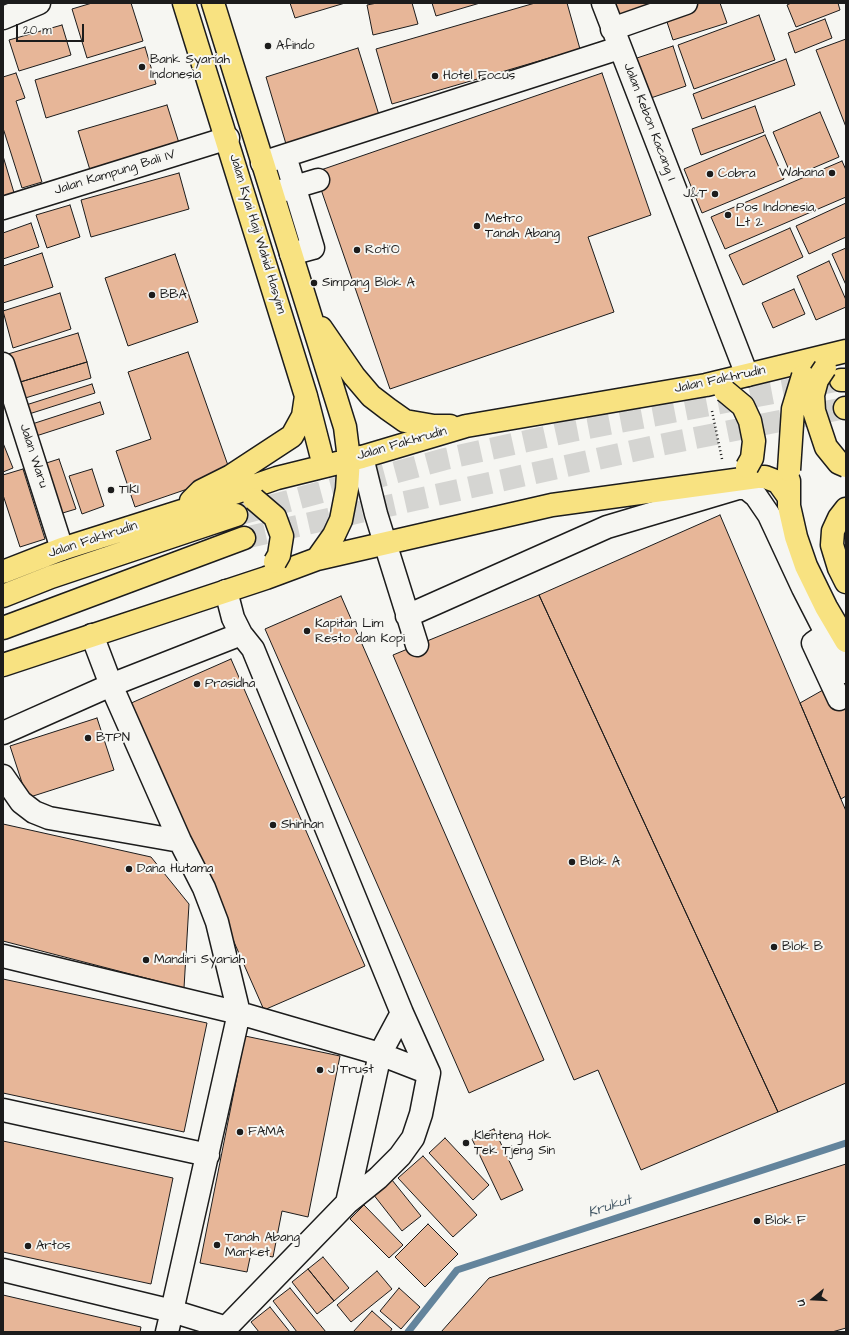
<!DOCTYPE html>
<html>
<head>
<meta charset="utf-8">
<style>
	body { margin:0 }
	#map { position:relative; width:849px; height:1335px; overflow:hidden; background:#f6f6f2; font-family:"Architects Daughter",sans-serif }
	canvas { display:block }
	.frame { position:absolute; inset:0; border:4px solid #1c1c1c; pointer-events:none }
	.north { position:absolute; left:793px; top:1279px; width:40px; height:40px; -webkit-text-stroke:3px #f6f6f2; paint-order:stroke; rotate:252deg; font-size:11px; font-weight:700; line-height:16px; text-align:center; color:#1c1c1c }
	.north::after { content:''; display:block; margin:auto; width:14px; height:18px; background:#1c1c1c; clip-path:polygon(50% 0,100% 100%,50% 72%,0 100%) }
	.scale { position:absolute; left:16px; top:24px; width:68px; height:18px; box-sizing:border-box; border:2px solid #1c1c1c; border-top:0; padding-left:5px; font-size:12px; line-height:14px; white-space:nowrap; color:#1c1c1c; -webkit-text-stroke:3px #f6f6f2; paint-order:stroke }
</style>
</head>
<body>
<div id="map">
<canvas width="849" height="1335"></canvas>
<div class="frame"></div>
<div class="north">U</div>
<div class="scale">20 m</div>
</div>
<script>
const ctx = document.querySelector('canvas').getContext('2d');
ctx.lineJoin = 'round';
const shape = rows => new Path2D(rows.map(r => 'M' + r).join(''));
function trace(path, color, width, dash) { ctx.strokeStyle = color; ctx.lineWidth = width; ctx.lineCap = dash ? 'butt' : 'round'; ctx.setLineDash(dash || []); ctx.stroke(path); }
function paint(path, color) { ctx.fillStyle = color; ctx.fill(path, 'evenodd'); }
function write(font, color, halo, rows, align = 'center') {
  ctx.font = font + ' "Architects Daughter",sans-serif'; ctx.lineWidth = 4; ctx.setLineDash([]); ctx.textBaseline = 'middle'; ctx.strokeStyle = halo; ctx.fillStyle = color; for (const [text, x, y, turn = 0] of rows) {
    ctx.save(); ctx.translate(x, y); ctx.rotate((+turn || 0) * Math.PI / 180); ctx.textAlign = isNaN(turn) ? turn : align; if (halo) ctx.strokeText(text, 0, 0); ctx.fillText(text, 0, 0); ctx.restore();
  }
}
trace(shape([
	[408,1332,457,1270,846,1143]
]), '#63849c', 7);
const building = shape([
	[92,3,131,3,143,41,87,58,72,9,92,3],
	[290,3,345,3,295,18,290,3],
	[377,3,412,3,418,24,373,35,367,5,377,3],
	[432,3,480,3,436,16,432,3],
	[535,3,567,3,580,49,392,104,376,49,535,3],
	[615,3,677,3,621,22,615,3],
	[694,3,720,3,727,23,673,40,664,13,694,3],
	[791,3,838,3,840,10,796,27,787,5,791,3],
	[759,15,775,60,694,89,678,45,759,15],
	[825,19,832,38,795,53,788,33,825,19],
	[62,25,71,55,19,71,9,40,62,25],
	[846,39,846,127,816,50,846,39],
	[673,46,686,86,642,101,628,61,673,46],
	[145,47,156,84,46,118,35,80,145,47],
	[358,48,379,115,286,144,266,77,358,48],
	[786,59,795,85,702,119,693,94,786,59],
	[16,73,25,98,16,101,42,182,22,188,3,128,3,77,16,73],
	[602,73,651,215,588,237,614,312,390,389,315,172,602,73],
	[167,105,179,143,90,170,78,131,167,105],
	[755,106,764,132,701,155,692,129,755,106],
	[820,112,839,157,792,177,773,132,820,112],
	[765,135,784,179,702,213,684,169,765,135],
	[3,156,15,196,3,200,3,156],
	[842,161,846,170,846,197,725,249,711,217,842,161],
	[179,173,189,209,91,237,81,200,179,173],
	[846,203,846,237,809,254,796,226,846,203],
	[70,205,80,237,47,248,36,215,70,205],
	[31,223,39,247,3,259,3,233,31,223],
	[790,228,803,257,743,285,729,255,790,228],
	[846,248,846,285,832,254,846,248],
	[42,253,53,287,3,303,3,266,42,253],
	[175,254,198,322,128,346,105,278,175,254],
	[829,261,846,300,846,307,816,320,797,276,829,261],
	[794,289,805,314,773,328,762,303,794,289],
	[60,293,71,329,13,348,3,311,60,293],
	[78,333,87,362,17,383,8,354,78,333],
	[188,352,231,474,135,507,116,451,151,439,128,372,188,352],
	[87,362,91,378,22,399,17,383,87,362],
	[92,384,95,393,29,414,26,405,92,384],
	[100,402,104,414,33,437,29,425,100,402],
	[3,443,13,468,3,472,3,443],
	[59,459,76,509,56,515,40,465,59,459],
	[23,469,45,539,20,547,3,495,3,475,23,469],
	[92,469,104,506,82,514,69,476,92,469],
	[720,515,846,811,846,1083,778,1112,539,595,720,515],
	[539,595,778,1112,641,1170,598,1070,574,1080,393,655,539,595],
	[341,596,544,1060,469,1093,265,629,341,596],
	[231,659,365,966,264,1010,129,704,231,659],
	[846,677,846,796,841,799,800,703,846,677],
	[97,718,114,770,27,798,10,746,97,718],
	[3,824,151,857,189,904,184,988,3,941,3,824],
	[3,979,207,1023,184,1132,3,1093,3,979],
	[245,1036,340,1056,308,1217,282,1211,273,1257,251,1253,247,1272,200,1263,245,1036],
	[494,1129,523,1190,501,1200,472,1139,494,1129],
	[445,1138,489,1185,473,1200,429,1153,445,1138],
	[3,1141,173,1178,151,1284,3,1252,3,1141],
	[423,1156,477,1215,453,1237,398,1178,423,1156],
	[846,1164,846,1328,832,1332,441,1332,489,1278,846,1164],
	[392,1180,421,1216,402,1231,373,1194,392,1180],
	[364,1205,403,1245,389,1258,350,1219,364,1205],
	[428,1224,458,1254,425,1287,395,1257,428,1224],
	[323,1257,349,1288,334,1301,308,1269,323,1257],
	[308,1269,334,1301,317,1314,292,1282,308,1269],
	[377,1271,392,1289,351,1322,337,1305,377,1271],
	[290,1288,326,1332,297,1332,273,1301,290,1288],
	[399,1288,420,1307,401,1329,380,1311,399,1288],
	[3,1295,141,1327,140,1332,3,1332,3,1295],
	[270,1307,290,1332,259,1332,251,1322,270,1307],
	[372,1311,392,1329,390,1332,353,1332,372,1311]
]);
paint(building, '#e7b698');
trace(building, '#1c1c1c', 1);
trace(shape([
	[236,515,445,459,572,431,841,380],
	[244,538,660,445,845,408]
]), '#d5d5d2', 22, [22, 11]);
const minor = shape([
	[603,3,747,375],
	[3,18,39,3],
	[612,29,686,3],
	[285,156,313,248,291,254],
	[262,163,619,48],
	[281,191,318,180],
	[3,208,228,138],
	[3,364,62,549],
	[362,457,376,514,417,645],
	[226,591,233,618,241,634,253,649,402,1013,429,1073],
	[407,616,607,527,738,488,746,488,756,496,769,515,803,588,846,672],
	[836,627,813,643,839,699],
	[92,635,111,685,180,841,204,888,217,922,239,1013,172,1311,227,1328],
	[3,733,111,685,241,634],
	[3,776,21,802,34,812,49,818,180,841],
	[3,956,239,1013,380,1054,429,1073],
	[3,1110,208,1155],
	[347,1203,380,1054,402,1013],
	[3,1270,172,1311,167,1332],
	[222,1332,347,1203,378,1178,400,1156,413,1138,421,1114,429,1073]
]);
const major = shape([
	[184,3,306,396,324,466],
	[213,3,345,427,349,459,347,489,341,520,334,535,317,559],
	[321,328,354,376,371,396,388,409,405,421,434,426,450,426],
	[841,380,846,380],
	[845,408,846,408],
	[789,481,789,506,796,537,806,566,826,607,846,641],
	[191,501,201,491,231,476,292,436,303,416,306,396],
	[846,509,839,518,833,531,832,545,839,568,846,582],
	[3,572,62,549,185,510,277,478,362,457,466,426,706,385,846,351],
	[3,596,51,577,236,515],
	[3,628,244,538],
	[3,665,266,578,317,559,552,505,757,477,765,477,778,482,788,496]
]);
trace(minor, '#1c1c1c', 25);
trace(major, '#1c1c1c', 25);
trace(shape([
	[712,411,722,459]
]), '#1c1c1c', 2.5, [1, 3]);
trace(minor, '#f6f6f2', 22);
trace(major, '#f8e281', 22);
const majorBridge = shape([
	[825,368,817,380,813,395,814,411,826,447,839,463,846,466],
	[725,391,743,406,750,421,754,441,752,458,747,467],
	[789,470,793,409,803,376],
	[254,499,275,517,282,536,279,555,275,562]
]);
trace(majorBridge, '#1c1c1c', 25, []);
trace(majorBridge, '#f8e281', 22);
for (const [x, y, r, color] of [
	[268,46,4,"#1c1c1c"],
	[142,67,4,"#1c1c1c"],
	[435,76,4,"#1c1c1c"],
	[832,173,4,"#1c1c1c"],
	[710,174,4,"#1c1c1c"],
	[715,194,4,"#1c1c1c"],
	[728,215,4,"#1c1c1c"],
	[477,226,4,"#1c1c1c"],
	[357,250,4,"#1c1c1c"],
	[314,283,4,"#1c1c1c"],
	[152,295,4,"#1c1c1c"],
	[111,490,4,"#1c1c1c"],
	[307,631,4,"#1c1c1c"],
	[197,684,4,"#1c1c1c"],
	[88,738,4,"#1c1c1c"],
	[273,825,4,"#1c1c1c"],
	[572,862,4,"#1c1c1c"],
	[129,869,4,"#1c1c1c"],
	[774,947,4,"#1c1c1c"],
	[146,960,4,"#1c1c1c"],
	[320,1070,4,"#1c1c1c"],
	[240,1132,4,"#1c1c1c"],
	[466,1143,4,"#1c1c1c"],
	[757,1221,4,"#1c1c1c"],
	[217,1245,4,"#1c1c1c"],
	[28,1246,4,"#1c1c1c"]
]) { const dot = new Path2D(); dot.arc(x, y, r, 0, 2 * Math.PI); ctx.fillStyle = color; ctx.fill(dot); trace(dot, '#f6f6f2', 1.5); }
write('13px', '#1c1c1c', '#f6f6f2', [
	["Afindo",276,46],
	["Bank Syariah",150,60],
	["Indonesia",150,75],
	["Hotel Focus",443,76],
	["Wahana",824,173,"right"],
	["Cobra",718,174],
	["J&T",707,194,"right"],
	["Pos Indonesia,",736,208],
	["Lt 2",736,223],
	["Metro",485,219],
	["Tanah Abang",485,234],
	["Roti'O",365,250],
	["Simpang Blok A",322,283],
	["BBA",160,295],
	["TIKI",119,490],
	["Kapitan Lim",315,624],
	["Resto dan Kopi",315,639],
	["Prasidha",205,684],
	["BTPN",96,738],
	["Shinhan",281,825],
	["Blok A",580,862],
	["Dana Hutama",137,869],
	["Blok B",782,947],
	["Mandiri Syariah",154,960],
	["J Trust",328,1070],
	["FAMA",248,1132],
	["Klenteng Hok",474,1136],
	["Tek Tjeng Sin",474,1151],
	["Blok F",765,1221],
	["Tanah Abang",225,1238],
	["Market",225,1253],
	["Artos",36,1246]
], 'left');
write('13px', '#1c1c1c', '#f6f6f2', [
	["Jalan Kebon Kacang I",649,122,69],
	["Jalan Kampung Bali IV",115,173,-17],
	["Jalan Kyai Haji Wahid Hasyim",257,234,73],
	["Jalan Fakhrudin",720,380,-12],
	["Jalan Fakhrudin",402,444,-16],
	["Jalan Waru",33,456,72],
	["Jalan Fakhrudin",93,540,-18]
]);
write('italic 14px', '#455967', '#f6f6f2', [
	["Krukut",610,1207,-18]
]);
</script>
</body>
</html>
